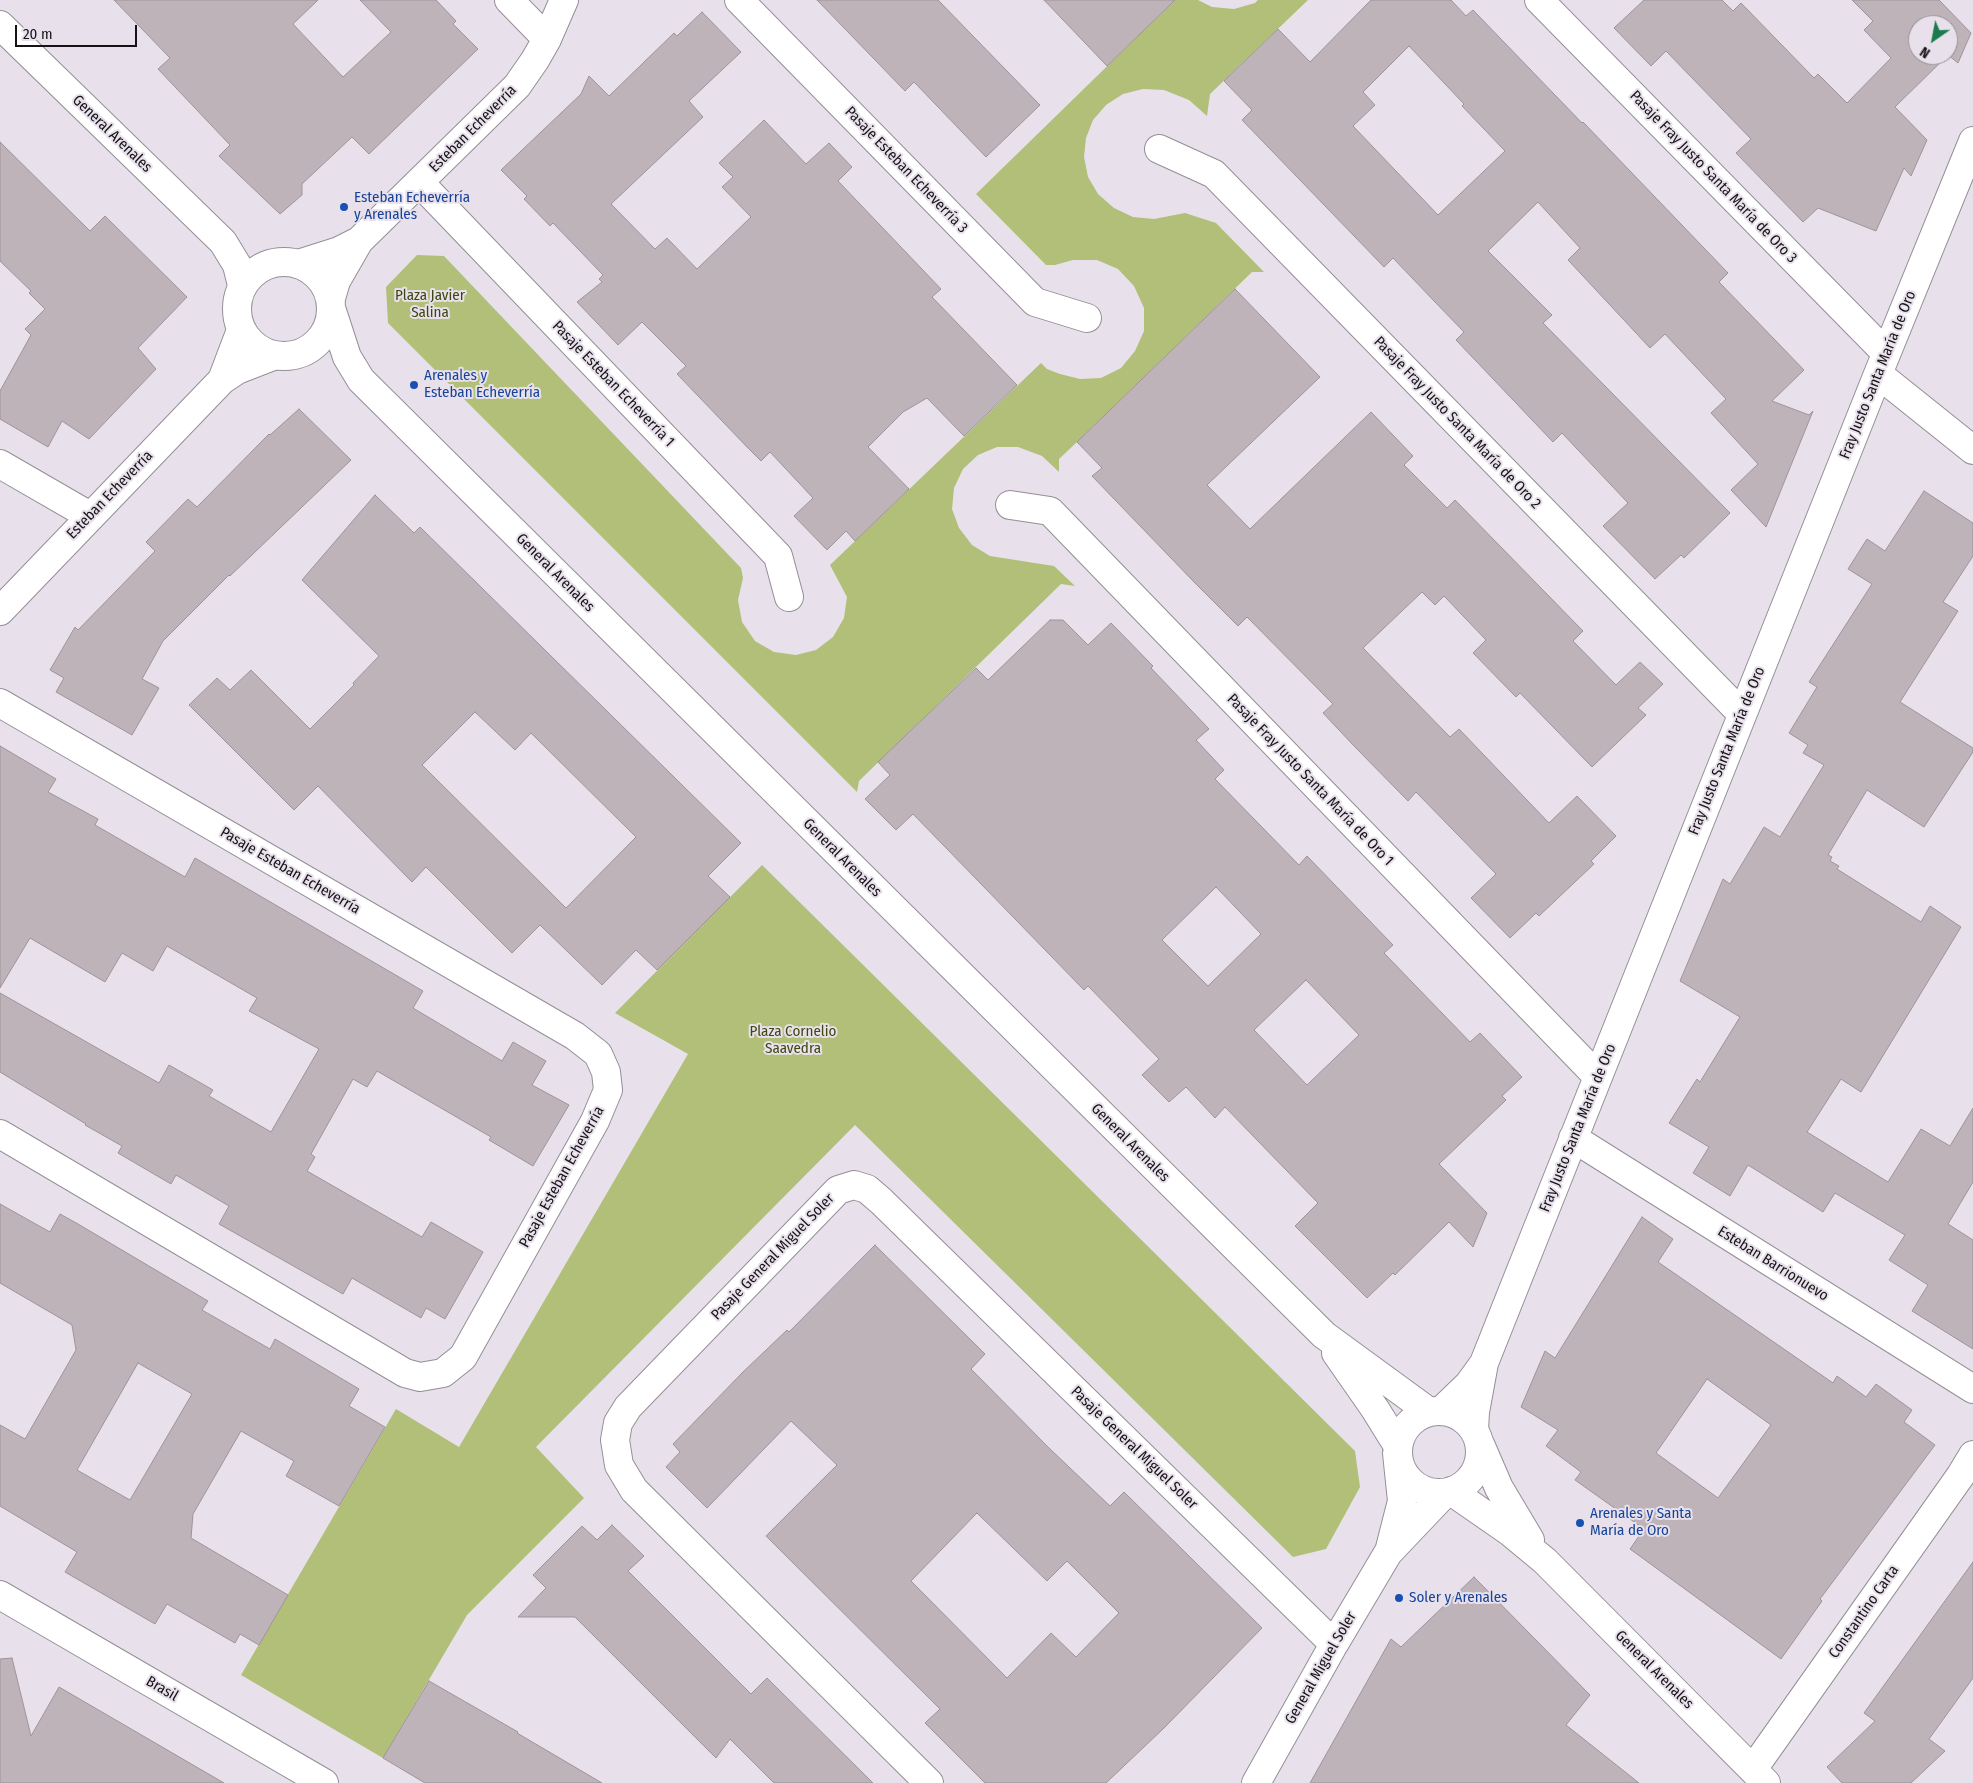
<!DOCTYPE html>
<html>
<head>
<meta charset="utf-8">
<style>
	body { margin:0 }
	#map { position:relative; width:1973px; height:1783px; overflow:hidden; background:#e8e1eb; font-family:"Fira Sans Condensed",sans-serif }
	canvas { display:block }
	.north { position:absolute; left:1908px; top:15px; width:50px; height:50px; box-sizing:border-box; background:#e8e1eb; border:1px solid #948f96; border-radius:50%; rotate:213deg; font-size:14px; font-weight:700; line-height:20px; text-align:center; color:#151316 }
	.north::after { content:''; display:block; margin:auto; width:18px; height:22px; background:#1c7a50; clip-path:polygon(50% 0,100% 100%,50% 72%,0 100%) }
	.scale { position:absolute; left:15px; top:25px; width:122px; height:22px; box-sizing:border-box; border:2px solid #151316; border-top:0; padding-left:6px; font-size:15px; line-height:18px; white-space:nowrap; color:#151316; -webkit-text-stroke:4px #e8e1eb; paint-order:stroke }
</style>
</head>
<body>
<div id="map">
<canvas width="1973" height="1783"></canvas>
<div class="north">N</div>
<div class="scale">20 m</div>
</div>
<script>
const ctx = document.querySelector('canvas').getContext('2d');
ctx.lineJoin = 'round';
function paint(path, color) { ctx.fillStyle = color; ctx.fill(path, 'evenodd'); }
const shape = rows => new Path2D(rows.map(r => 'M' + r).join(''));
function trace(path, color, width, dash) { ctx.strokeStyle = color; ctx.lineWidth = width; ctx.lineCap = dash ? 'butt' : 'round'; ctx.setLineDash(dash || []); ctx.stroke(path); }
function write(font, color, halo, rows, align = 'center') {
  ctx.font = font + ' "Fira Sans Condensed",sans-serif'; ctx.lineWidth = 4; ctx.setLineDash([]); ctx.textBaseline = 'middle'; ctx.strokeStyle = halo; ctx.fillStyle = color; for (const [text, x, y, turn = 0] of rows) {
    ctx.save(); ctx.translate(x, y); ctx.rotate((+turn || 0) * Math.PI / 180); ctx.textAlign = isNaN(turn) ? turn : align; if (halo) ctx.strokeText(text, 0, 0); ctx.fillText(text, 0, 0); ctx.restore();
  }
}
paint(shape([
	[1175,0,1198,0,1212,7,1234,9,1255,3,1258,0,1308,0,1210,94,1207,116,1189,100,1164,90,1143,89,1123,94,1106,105,1093,120,1086,138,1084,157,1088,177,1098,194,1114,208,1133,217,1154,219,1185,213,1216,223,1264,272,1252,272,1077,442,1059,459,1059,472,1042,456,1018,447,997,447,978,455,963,469,954,488,952,509,959,528,972,545,990,556,1054,566,1075,586,1061,584,859,781,857,792,388,323,386,287,417,255,444,256,741,568,743,578,738,600,742,622,755,641,774,652,796,655,816,650,833,637,844,618,847,597,830,565,1041,363,1047,369,1060,374,1080,379,1101,378,1121,368,1135,351,1144,331,1144,308,1134,286,1118,269,1097,260,1073,260,1055,265,1046,265,976,194],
	[762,865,1355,1451,1360,1487,1326,1549,1293,1557,855,1125,536,1447,584,1498,467,1615,383,1758,241,1675,396,1409,459,1447,688,1054,615,1013]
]), '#b1bf79');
const building = shape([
	[114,0,318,0,293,24,343,77,391,32,360,0,436,0,456,21,453,24,478,49,369,154,352,137,302,184,302,195,280,214,219,156,230,145,158,69,170,58,114,0],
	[817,0,938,0,1040,105,986,157,914,82,905,91,817,0],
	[1044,0,1175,0,1107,66,1044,0],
	[1371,0,1451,0,1466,16,1473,10,1582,123,1583,122,1728,273,1719,282,1804,370,1772,401,1809,415,1813,411,1766,527,1731,490,1758,464,1711,413,1726,399,1665,334,1650,348,1568,260,1580,248,1538,202,1488,251,1552,315,1543,323,1730,513,1684,558,1681,555,1655,579,1603,526,1628,503,1562,433,1553,442,1456,340,1464,332,1435,302,1393,258,1384,267,1242,120,1252,110,1224,81,1278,29,1310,62,1371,0],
	[1409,46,1464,104,1462,106,1505,151,1438,215,1353,126,1375,105,1363,92,1409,46],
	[1644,0,1722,0,1733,11,1741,3,1814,78,1818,74,1847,103,1891,58,1864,30,1873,21,1852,0,1939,0,1971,33,1958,63,1948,55,1948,25,1918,25,1918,55,1948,55,1895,107,1927,140,1911,176,1904,168,1876,231,1818,208,1803,222,1736,153,1751,139,1666,51,1651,66,1614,28,1644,0],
	[702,12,741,52,689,101,703,117,611,204,655,249,667,238,697,269,751,217,722,187,733,177,719,163,764,120,806,164,829,143,852,167,838,181,941,289,932,297,1017,385,964,436,927,398,903,412,868,447,909,489,855,541,846,531,827,550,794,516,813,498,770,452,761,461,748,448,677,374,686,366,642,322,618,345,577,302,602,282,599,279,603,275,553,223,550,226,524,199,527,196,501,170,581,94,589,76,609,96,674,33,677,36,702,12],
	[0,142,90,231,105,216,187,297,138,348,156,369,89,439,62,421,48,447,0,419,0,391,31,335,25,329,45,309,29,293,31,291,0,261,0,142],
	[1235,289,1320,377,1207,485,1250,529,1371,412,1413,456,1404,465,1447,508,1455,500,1583,631,1573,641,1616,685,1640,662,1663,684,1638,708,1646,715,1592,767,1520,693,1516,697,1473,653,1486,640,1444,596,1435,605,1422,592,1363,648,1450,737,1459,729,1549,823,1577,796,1616,836,1591,861,1594,864,1539,916,1536,913,1510,938,1471,898,1496,874,1416,792,1408,801,1354,746,1323,713,1333,704,1247,617,1238,626,1194,582,1092,476,1102,468,1077,442,1235,289],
	[299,409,351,460,230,576,229,575,163,641,142,679,159,688,132,735,56,692,64,678,50,670,75,627,78,630,155,551,146,542,188,499,197,507,269,434,270,435,299,409],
	[1924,491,1973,523,1973,556,1943,602,1958,611,1900,702,1973,748,1973,752,1924,827,1867,790,1828,855,1832,857,1830,861,1839,866,1837,869,1921,922,1930,906,1961,927,1861,1092,1841,1079,1807,1132,1888,1182,1921,1129,1950,1146,1973,1108,1973,1182,1948,1224,1973,1240,1973,1349,1912,1311,1928,1285,1889,1260,1905,1235,1835,1193,1823,1212,1748,1165,1730,1196,1693,1173,1709,1147,1669,1123,1697,1079,1700,1082,1740,1017,1680,981,1723,879,1730,884,1764,827,1780,837,1824,765,1803,753,1808,745,1789,733,1817,687,1809,682,1872,584,1848,569,1867,539,1885,551,1924,491],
	[375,495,414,533,420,527,741,843,708,876,730,897,657,970,636,950,602,985,540,925,512,953,426,867,412,882,318,786,294,810,189,705,217,678,230,690,251,670,310,729,354,685,353,683,379,656,302,580,375,495],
	[475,712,515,750,531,733,636,837,566,908,422,765,475,712],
	[1050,620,1063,620,1088,645,1111,623,1153,666,1151,668,1209,729,1196,740,1224,770,1215,779,1299,865,1307,856,1393,945,1384,953,1470,1042,1480,1033,1522,1077,1502,1096,1506,1100,1439,1164,1487,1213,1473,1247,1449,1222,1395,1275,1393,1273,1367,1298,1295,1226,1318,1203,1225,1107,1215,1118,1186,1087,1169,1102,1142,1075,1159,1059,1088,986,1084,990,913,814,896,830,865,799,890,775,878,762,976,668,988,680,1050,620],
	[1216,887,1261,934,1208,986,1162,940,1216,887],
	[1306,980,1359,1035,1307,1085,1254,1030,1306,980],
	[0,746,56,779,48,792,98,819,95,825,147,855,185,877,195,858,423,991,413,1008,502,1061,513,1042,546,1061,532,1085,569,1105,533,1166,489,1140,491,1137,377,1071,367,1087,353,1079,311,1154,315,1157,307,1171,422,1237,431,1222,483,1252,445,1319,426,1308,421,1318,352,1278,343,1294,219,1224,229,1206,176,1175,171,1184,118,1153,122,1146,85,1125,86,1124,0,1072,0,993,159,1083,169,1065,213,1090,209,1096,271,1132,319,1049,249,1011,257,998,167,946,153,971,122,953,105,982,30,938,0,988,0,746],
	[0,1204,50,1232,60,1214,78,1224,208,1301,202,1310,270,1349,275,1339,359,1389,349,1406,385,1427,339,1506,286,1476,294,1461,241,1431,193,1514,191,1538,288,1595,259,1645,240,1634,235,1643,167,1604,155,1624,65,1572,77,1552,0,1506,0,1425,25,1439,76,1350,72,1325,0,1283,0,1204],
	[138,1363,192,1394,130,1500,77,1470,138,1363],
	[1642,1217,1673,1239,1658,1262,1833,1383,1837,1376,1866,1397,1876,1384,1912,1410,1904,1422,1935,1445,1820,1599,1822,1601,1781,1659,1630,1549,1644,1529,1575,1480,1581,1472,1546,1446,1558,1430,1521,1407,1545,1351,1555,1358,1642,1217],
	[1707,1379,1771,1425,1718,1498,1656,1453,1707,1379],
	[875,1245,985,1354,971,1369,1049,1448,1110,1506,1124,1492,1262,1628,1164,1728,1106,1783,985,1783,925,1723,940,1709,766,1536,837,1465,791,1421,707,1508,666,1467,680,1452,673,1444,743,1372,787,1330,789,1332,875,1245],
	[977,1513,1047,1581,1067,1561,1119,1613,1076,1657,1051,1633,1007,1678,911,1581,977,1513],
	[612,1525,644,1556,628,1571,751,1694,767,1678,873,1783,774,1783,730,1739,716,1758,575,1617,518,1617,546,1588,533,1575,582,1526,597,1540,612,1525],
	[1973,1562,1973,1678,1929,1739,1945,1751,1911,1783,1842,1783,1827,1767,1875,1721,1864,1713,1973,1562],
	[1474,1577,1590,1695,1566,1725,1639,1783,1310,1783,1391,1639,1401,1647,1474,1577],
	[12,1658,31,1736,59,1687,224,1783,0,1783,0,1659,12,1658],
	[429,1681,518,1732,517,1733,602,1783,425,1783,383,1758,429,1681]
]);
paint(building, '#beb3b9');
trace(building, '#9e939a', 1);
const minor = shape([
	[509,0,547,39],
	[739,0,1035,302,1087,318],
	[1539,0,1886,353],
	[1159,149,1214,174,1742,714],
	[419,182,778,556,789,597],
	[298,264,339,251,359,241],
	[331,298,336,281,359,241,517,86,535,60,547,39,564,0],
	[1878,374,1973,450],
	[222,380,241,330],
	[0,464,90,516],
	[1010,505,1050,511,1598,1077],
	[0,611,222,380,237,370,273,356],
	[0,703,575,1036,598,1054,606,1072,608,1090,595,1121,463,1357,443,1373,420,1377,405,1373,0,1134],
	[1573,1138,1973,1389],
	[1442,1410,1469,1384,1482,1366],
	[1474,1430,1475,1412,1484,1363,1878,374,1973,141],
	[1389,1552,1402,1501,1397,1453],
	[0,1595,324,1783],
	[1753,1769,1961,1475,1973,1455],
	[929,1783,634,1490,619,1465,615,1440,618,1423,628,1407,838,1190,854,1185,867,1189,881,1201,1334,1644],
	[1256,1783,1334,1644,1388,1553,1445,1493]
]);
const tertiary = shape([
	[0,25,223,242,237,265,242,285],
	'237 309a47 47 0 1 1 94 0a47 47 0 1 1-94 0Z',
	[332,311,347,357,361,380,1324,1335,1428,1411],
	[1336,1353,1375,1409,1398,1446],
	'1398 1452a41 41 0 1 1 82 0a41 41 0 1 1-82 0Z',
	[1480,1444,1499,1488,1530,1540],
	[1451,1491,1510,1532,1545,1561,1766,1783]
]);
trace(minor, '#958e97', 30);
trace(tertiary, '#958e97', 30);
trace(minor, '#fff', 28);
trace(tertiary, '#fff', 28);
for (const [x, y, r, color] of [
	[344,207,5,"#1a4fb4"],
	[414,385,5,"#1a4fb4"],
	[1580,1523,5,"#1a4fb4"],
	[1399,1598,5,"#1a4fb4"]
]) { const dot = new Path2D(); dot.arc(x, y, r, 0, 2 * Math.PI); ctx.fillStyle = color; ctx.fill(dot); trace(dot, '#e8e1eb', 2); }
write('15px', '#151316', '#e8e1eb', [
	["Esteban Echeverría",473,129,-45],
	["General Arenales",112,134,44],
	["Pasaje Esteban Echeverría 3",906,170,46],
	["Pasaje Fray Justo Santa María de Oro 3",1713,177,46],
	["Fray Justo Santa María de Oro",1878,375,-68],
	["Pasaje Esteban Echeverría 1",613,384,46],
	["Pasaje Fray Justo Santa María de Oro 2",1457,423,46],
	["Esteban Echeverría",110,495,-46],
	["General Arenales",555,573,45],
	["Fray Justo Santa María de Oro",1727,751,-68],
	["Pasaje Fray Justo Santa María de Oro 1",1310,780,46],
	["General Arenales",842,858,45],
	["Pasaje Esteban Echeverría",290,871,30],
	["Fray Justo Santa María de Oro",1578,1128,-68],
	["General Arenales",1130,1143,45],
	["Pasaje Esteban Echeverría",562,1177,-61],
	["Pasaje General Miguel Soler",773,1257,-46],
	["Esteban Barrionuevo",1773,1264,32],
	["Pasaje General Miguel Soler",1134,1448,44],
	["Constantino Carta",1864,1612,-55],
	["General Miguel Soler",1321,1668,-60],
	["General Arenales",1654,1670,45],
	["Brasil",162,1689,30]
]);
write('15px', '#164399', '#e8e1eb', [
	["Esteban Echeverría",354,198],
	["y Arenales",354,215],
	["Arenales y",424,376],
	["Esteban Echeverría",424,393],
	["Arenales y Santa",1590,1514],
	["María de Oro",1590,1531],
	["Soler y Arenales",1409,1598]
], 'left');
write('15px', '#3e4710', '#e8e1eb', [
	["Plaza Javier",430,296],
	["Salina",430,313],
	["Plaza Cornelio",793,1032],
	["Saavedra",793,1049]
]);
</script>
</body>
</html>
